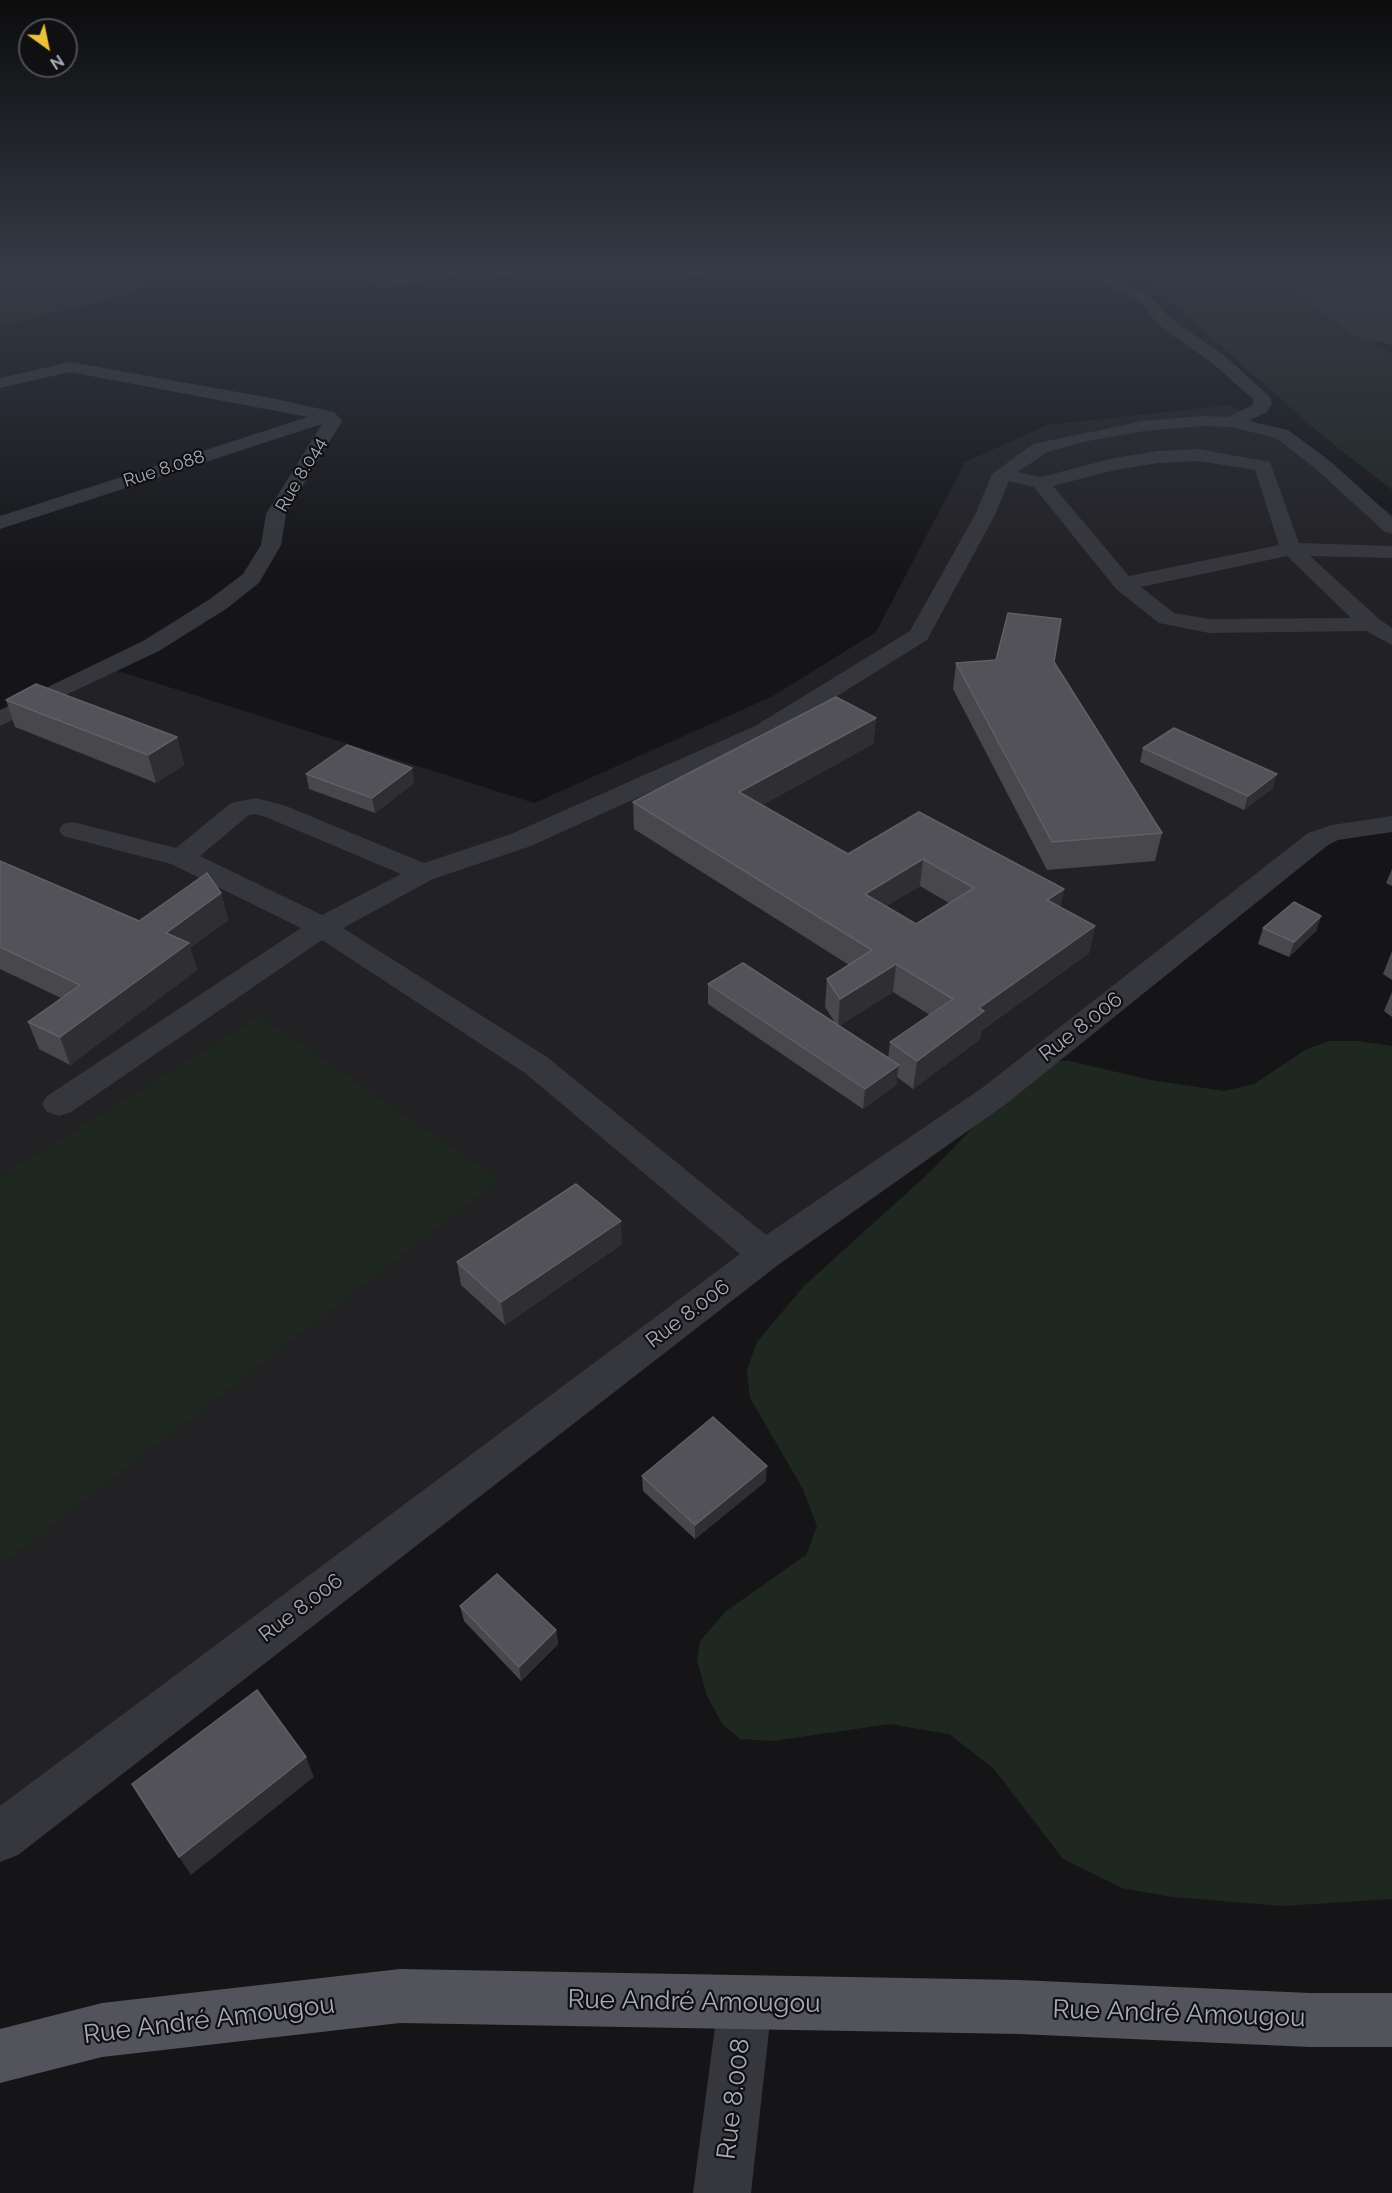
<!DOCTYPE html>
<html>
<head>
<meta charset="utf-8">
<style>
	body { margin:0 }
	#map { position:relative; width:1392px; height:2193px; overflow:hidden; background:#151517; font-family:Raleway,sans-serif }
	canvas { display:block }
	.north { position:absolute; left:18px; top:18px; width:60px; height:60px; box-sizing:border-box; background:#101012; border:2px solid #4d4e54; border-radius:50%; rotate:147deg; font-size:16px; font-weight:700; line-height:24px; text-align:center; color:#a8abb7 }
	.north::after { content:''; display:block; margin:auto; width:21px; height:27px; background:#ebc239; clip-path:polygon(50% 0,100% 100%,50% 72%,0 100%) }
</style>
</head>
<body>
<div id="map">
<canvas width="1392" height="2193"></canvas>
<div class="north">N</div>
</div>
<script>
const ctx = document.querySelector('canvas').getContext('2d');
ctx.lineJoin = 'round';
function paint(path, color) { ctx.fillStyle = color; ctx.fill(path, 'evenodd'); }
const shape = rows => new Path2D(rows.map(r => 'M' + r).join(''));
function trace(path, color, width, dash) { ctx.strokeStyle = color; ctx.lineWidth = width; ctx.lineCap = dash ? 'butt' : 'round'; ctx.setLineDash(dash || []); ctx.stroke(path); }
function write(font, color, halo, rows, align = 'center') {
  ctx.font = font + ' Raleway,sans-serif'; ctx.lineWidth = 4.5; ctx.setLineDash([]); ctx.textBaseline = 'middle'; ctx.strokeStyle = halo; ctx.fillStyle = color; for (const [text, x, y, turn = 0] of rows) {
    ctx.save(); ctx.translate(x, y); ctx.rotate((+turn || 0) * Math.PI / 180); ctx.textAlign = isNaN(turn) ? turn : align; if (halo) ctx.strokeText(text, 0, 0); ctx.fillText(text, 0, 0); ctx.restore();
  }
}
paint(shape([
	[1231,405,1392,514,1392,819,1325,829,0,1833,0,723,109,668,534,803,771,697,876,632,965,462,1047,425]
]), '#222124');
paint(shape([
	[0,272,164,272,127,295,0,326],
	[1137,272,1278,272,1392,354,1392,490,1318,432],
	[260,1016,499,1180,0,1565,0,1177],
	[1329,1041,1358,1041,1392,1046,1392,1899,1282,1906,1172,1897,1122,1888,1063,1859,994,1769,949,1734,890,1724,773,1741,740,1739,723,1725,707,1696,697,1660,700,1641,726,1611,806,1555,817,1526,803,1489,750,1398,747,1370,757,1342,804,1286,930,1172,986,1114,1056,1061,1069,1061,1151,1080,1224,1091,1254,1084,1305,1050]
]), '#1f2721');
paint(shape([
	[1281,272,1392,272,1392,345,1354,336,1296,293,1281,272]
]), '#303035');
paint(shape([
	[369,272,383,272,382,277,386,279,429,272,461,272,454,276,384,288,369,282,367,279,369,272],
	[491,272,703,272,701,275,678,280,524,279,498,276,491,272],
	[847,272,861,272,863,276,856,280,851,279,847,272],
	[1088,272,1106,272,1151,297,1171,319,1224,355,1270,397,1272,403,1267,412,1248,421,1288,430,1330,461,1392,517,1392,534,1385,532,1316,469,1276,438,1231,427,1202,426,1144,431,1088,441,1047,452,1018,472,1041,477,1114,458,1158,451,1198,449,1270,462,1299,543,1392,546,1392,558,1310,556,1379,619,1392,628,1392,645,1366,631,1209,633,1159,623,1116,589,1034,487,1009,481,995,515,927,640,773,736,531,846,433,879,343,928,547,1057,766,1235,982,1088,1308,833,1332,825,1392,816,1392,832,1338,840,1328,845,1006,1104,778,1265,18,1855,0,1862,0,1806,740,1254,525,1073,322,940,71,1112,59,1116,47,1112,42,1104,47,1096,301,928,171,864,63,836,59,830,63,824,73,822,176,848,231,803,256,798,286,806,424,863,511,834,755,726,910,631,975,515,992,474,1033,444,1144,421,1202,416,1228,417,1253,405,1253,399,1212,363,1159,325,1141,303,1088,272],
	[1198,461,1255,470,1279,545,1129,576,1053,486,1115,470,1158,463,1198,461],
	[1287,556,1351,618,1209,619,1174,613,1141,587,1287,556],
	[255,814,268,818,401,874,322,915,200,856,249,815,255,814],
	[70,362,276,399,334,412,342,421,286,514,281,545,259,583,226,609,159,651,0,726,0,710,143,641,210,599,243,574,261,545,266,514,322,424,0,529,0,516,308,417,70,372,0,388,0,378,70,362],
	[745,1977,764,1985,772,2004,751,2193,693,2193,718,2004,726,1985,745,1977]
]), '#36373c');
paint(shape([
	[400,1969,1019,1980,1310,1993,1392,1993,1392,2047,1310,2047,1019,2034,400,2023,102,2057,0,2083,0,2029,102,2003,400,1969]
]), '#52535b');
paint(shape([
	[1054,662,1162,833,1155,861,1047,870,953,689,956,663],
	[6,700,177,737,184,765,156,783,15,727],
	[876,718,873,744,762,805,848,854,919,812,1064,889,1060,907,1095,926,1089,953,981,1031,980,1039,913,1089,897,1077,896,1085,863,1109,708,1004,708,984,836,1024,825,1007,827,979,849,965,634,829,633,802],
	[920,886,949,903,916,924,886,906],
	[893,992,930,1015,890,1042,888,1058,839,1026],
	[1143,748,1273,788,1244,810,1140,762],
	[306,774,414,783,375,813,309,789],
	[0,861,139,921,221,893,228,920,190,948,197,970,70,1065,39,1049,28,1022,61,998,0,969],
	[1392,869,1392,886,1386,883],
	[1321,916,1316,931,1289,957,1258,944,1263,928],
	[1392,951,1392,980,1383,974],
	[1392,992,1392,1017,1384,1011],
	[622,1244,505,1325,461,1285,457,1262],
	[642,1476,766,1481,695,1539,643,1491],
	[460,1606,556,1630,558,1644,521,1681,464,1621]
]), '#47474c');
paint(shape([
	[876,718,873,744,738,818,739,792],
	[177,737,184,765,156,783,148,755],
	[412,768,414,783,375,813,372,798],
	[1277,774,1273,788,1244,810,1248,796],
	[923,859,920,886,862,921,865,894],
	[1064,889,1058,916,1047,900],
	[221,893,228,920,190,948,197,970,70,1065,60,1037,166,933],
	[1321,916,1316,931,1289,957,1294,942],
	[1095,926,1089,953,981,1031,980,1039,913,1089,917,1061,979,1008],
	[896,964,893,992,838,1027,840,999],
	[899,1065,896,1085,863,1109,865,1089],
	[621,1221,622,1244,505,1325,501,1302],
	[767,1466,766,1481,695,1539,695,1525],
	[556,1630,558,1644,521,1681,519,1667],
	[306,1757,314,1777,191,1875,179,1857]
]), '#2f2f32');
const building = shape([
	[1008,613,1061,619,1054,662,1162,833,1052,842,956,663,996,660,1008,613],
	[36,684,177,737,148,755,6,700,36,684],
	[836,697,876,718,739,792,848,854,919,812,1064,889,1047,900,1095,926,979,1008,984,1011,917,1061,890,1042,953,999,896,964,840,999,827,979,872,950,633,802,836,697],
	[923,859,974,888,916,924,865,894,923,859],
	[1174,728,1277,774,1248,796,1143,748,1174,728],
	[347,745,412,768,372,798,306,774,347,745],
	[0,861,139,921,207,873,221,893,166,933,189,943,60,1037,28,1022,80,985,0,947,0,861],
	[1294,902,1321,916,1294,942,1263,928,1294,902],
	[743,963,899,1065,865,1089,708,984,743,963],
	[576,1184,621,1221,501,1302,457,1262,576,1184],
	[713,1417,767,1466,695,1525,642,1476,713,1417],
	[497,1574,556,1630,519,1667,460,1606,497,1574],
	[257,1690,306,1757,179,1857,132,1784,257,1690]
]);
paint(building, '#525258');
trace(building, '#5f6066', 1.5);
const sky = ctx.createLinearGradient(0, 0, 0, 579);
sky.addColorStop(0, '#0c0c0d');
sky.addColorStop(0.47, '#353b47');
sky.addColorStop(1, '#353b4700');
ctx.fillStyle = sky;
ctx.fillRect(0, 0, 1392, 579);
write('18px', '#a8abb7', '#101012', [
	["Rue 8.088",164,469,-18],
	["Rue 8.044",301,475,-60]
]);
write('21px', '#a8abb7', '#101012', [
	["Rue 8.006",1081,1027,-38],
	["Rue 8.006",688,1314,-37],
	["Rue 8.006",301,1608,-37]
]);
write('26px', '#a8abb7', '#101012', [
	["Rue André Amougou",694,2002,1],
	["Rue André Amougou",1179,2014,2],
	["Rue André Amougou",209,2020,-7],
	["Rue 8.008",734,2099,-83]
]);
</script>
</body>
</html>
